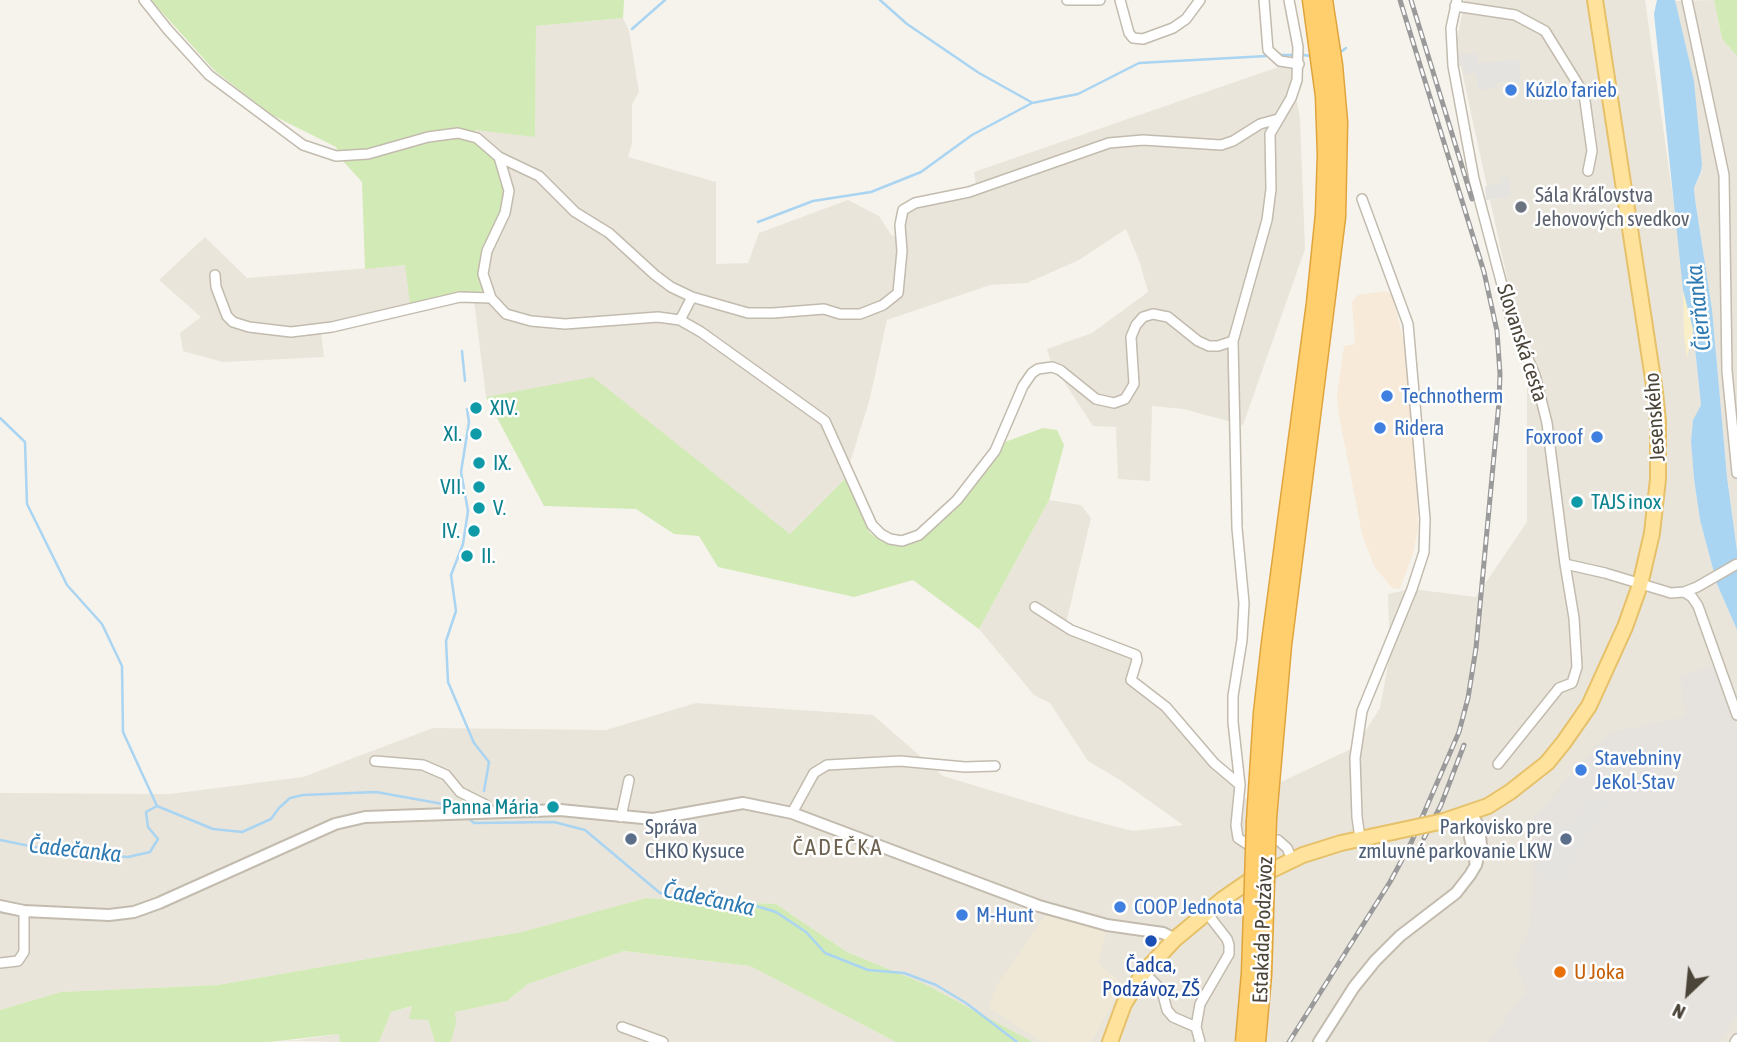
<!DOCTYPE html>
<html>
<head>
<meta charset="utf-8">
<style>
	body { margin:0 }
	#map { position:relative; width:1737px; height:1042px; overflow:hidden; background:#f6f3ec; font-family:"Asap Condensed",sans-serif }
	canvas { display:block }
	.north { position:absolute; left:1653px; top:958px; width:70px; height:70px; -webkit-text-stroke:5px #fff; paint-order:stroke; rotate:206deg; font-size:19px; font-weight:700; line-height:28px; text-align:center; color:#4b4439 }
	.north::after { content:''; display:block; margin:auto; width:24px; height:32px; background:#4b4439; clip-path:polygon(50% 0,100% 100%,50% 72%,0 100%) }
</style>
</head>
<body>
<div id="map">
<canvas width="1737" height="1042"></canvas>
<div class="north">N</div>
</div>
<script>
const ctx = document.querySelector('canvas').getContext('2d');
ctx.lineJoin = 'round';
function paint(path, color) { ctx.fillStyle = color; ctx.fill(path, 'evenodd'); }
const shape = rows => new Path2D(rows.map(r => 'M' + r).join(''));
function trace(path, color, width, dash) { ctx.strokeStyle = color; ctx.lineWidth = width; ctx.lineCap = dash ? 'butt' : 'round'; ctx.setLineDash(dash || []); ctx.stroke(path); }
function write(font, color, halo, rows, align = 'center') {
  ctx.font = font + ' "Asap Condensed",sans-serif'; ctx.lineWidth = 5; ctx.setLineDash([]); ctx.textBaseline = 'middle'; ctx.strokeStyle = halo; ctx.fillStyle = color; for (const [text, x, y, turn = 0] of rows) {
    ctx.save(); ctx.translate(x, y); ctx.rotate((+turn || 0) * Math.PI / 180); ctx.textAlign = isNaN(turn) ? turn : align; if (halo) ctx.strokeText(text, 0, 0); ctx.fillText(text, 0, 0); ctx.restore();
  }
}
paint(shape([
	[1465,0,1645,0,1678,233,1683,290,1693,329,1701,405,1693,420,1691,441,1694,479,1700,520,1717,584,1737,630,1737,1042,1033,1042,925,984,847,952,776,904,646,898,523,932,218,985,61,992,0,1010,0,793,170,794,303,777,433,728,606,730,696,703,873,715,943,776,1079,817,1133,831,1183,825,1120,780,1088,761,1050,703,1034,695,979,629,1049,500,1081,505,1091,518,1066,623,1136,649,1142,654,1135,675,1170,705,1232,774,1243,800,1355,747,1380,708,1390,654,1388,594,1412,589,1476,597,1527,522,1527,370,1456,44],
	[1714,0,1722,39,1737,56,1737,551,1727,477,1712,309,1695,199,1694,188,1702,172,1702,165,1675,1],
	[623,18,629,31,639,92,632,104,632,143,628,157,716,182,716,264,748,263,759,233,848,200,879,216,892,236,904,234,907,211,915,206,977,191,974,172,1290,63,1300,118,1305,249,1243,425,1183,409,1152,406,1150,481,1118,479,1116,427,1093,426,1051,362,1047,349,1092,333,1148,292,1140,263,1126,229,1079,260,1027,283,990,285,887,320,870,398,845,479,790,534,593,378,486,397,473,293,484,290,480,274,475,141,477,129,535,137,536,26],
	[205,237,247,278,406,265,411,310,321,332,324,357,223,362,183,351,180,333,201,317,159,280],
	[624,951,750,966,896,1042,451,1042,454,1012,507,1001,528,984],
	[413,1006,414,1018,428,1020,435,1042,379,1042,391,1012],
	[339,1034,340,1042,268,1040,298,1040]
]), '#eae5da');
paint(shape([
	[1385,291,1392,294,1406,351,1417,499,1418,529,1413,553,1400,589,1392,588,1374,566,1362,534,1338,410,1337,395,1344,346,1355,344,1352,302,1358,295]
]), '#f7ead8');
paint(shape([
	[1718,664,1731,699,1737,726,1737,1016,1720,1042,1488,1042,1526,991,1514,960,1531,926,1534,817,1608,733,1685,717,1680,677]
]), '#e6e2dd');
paint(shape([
	[1046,915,1107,931,1098,962,1123,985,1091,1042,1043,1042,989,1008,996,986]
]), '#efe8d6');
paint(shape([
	[151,0,624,0,623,18,536,26,535,137,476,130,475,141,495,160,503,178,504,194,502,212,480,274,484,291,410,303,405,265,365,269,362,182,343,161,336,147,272,115,215,71],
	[1714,0,1737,0,1737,56,1722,39],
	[593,377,790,534,845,479,870,533,881,541,896,546,917,542,959,501,989,468,1002,443,1043,428,1057,430,1064,445,1049,500,979,629,913,580,854,597,718,567,699,536,674,534,636,509,544,506,486,397],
	[646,898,776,904,847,952,925,984,1033,1042,896,1042,750,966,624,951,528,984,507,1001,455,1012,456,1023,451,1042,435,1042,428,1020,409,1019,412,1006,391,1012,379,1042,340,1042,339,1034,269,1042,0,1042,0,1010,61,992,218,985,522,932]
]), '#d2eab5');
paint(shape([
	[1683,290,1693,329,1687,358,1684,334]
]), '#f9efc9');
paint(shape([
	[1477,53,1478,63,1519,60,1521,83,1512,84,1511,81,1497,83,1497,88,1478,90,1476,73,1465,74,1465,66,1459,66,1458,55],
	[1509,177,1510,196,1486,200,1485,186,1501,184,1500,178],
	[1611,795,1562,881,1536,874,1540,848,1557,825,1570,830,1587,799]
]), '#e5e3e0');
paint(shape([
	[1657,0,1675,0,1694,81,1702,165,1701,172,1694,188,1695,199,1712,309,1727,477,1737,551,1737,630,1717,584,1700,520,1694,479,1691,441,1693,420,1701,405,1693,329,1683,290,1654,14]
]), '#a9d4f2');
trace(shape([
	[880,0,907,24,979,73,1031,102],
	[632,29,665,0],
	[1342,51,1346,48],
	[1278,55,1293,55],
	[1304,55,1310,56],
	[758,222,813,201,871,192,921,172,972,135,1032,103,1078,94,1139,63,1267,56],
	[462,351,465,381],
	[467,409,469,422,461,472,468,511,463,544,451,575,456,611,446,641,448,682,474,743,489,762,484,791],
	[0,418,25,442,27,504,67,585,102,624,122,666,123,732,157,806],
	[466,816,474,823,554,822,585,830,660,893,698,901,756,906,776,912,806,932,825,953,868,970,904,973,936,985,966,1003,1017,1042],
	[0,840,64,853,128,857,150,852,158,839,148,827,146,812,157,806,213,829,242,832,271,819,279,808,290,798,303,795,376,792,454,806,459,810]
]), '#a9d4f2', 2.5);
const minor = shape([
	[144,0,168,30,209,75,303,145,336,156,368,154,428,137,458,133,477,138,499,157,509,191,505,213,487,251,483,274,491,298,506,314,531,321,565,324,658,317,680,320,701,332,825,421,872,525,881,534,890,539,902,541,919,535,957,500,995,451,1023,386,1032,373,1038,369,1052,367,1060,370,1096,399,1114,403,1125,399,1134,384,1131,337,1136,325,1143,317,1153,314,1168,317,1198,341,1209,346,1218,346,1233,341],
	[1067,0,1100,0],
	[1120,0,1129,33,1133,38,1143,39,1173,28,1186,19,1200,0],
	[1264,0,1268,50,1280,61,1299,64],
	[1289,0,1298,47,1297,80,1291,98,1270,134,1271,189,1267,220,1233,341,1237,528,1244,603,1242,640,1233,696,1233,722,1240,785,1236,825,1238,838,1250,846,1278,840,1287,848,1292,859],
	[1457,0,1451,28,1453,66,1474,179,1511,319,1535,375,1547,423,1565,564,1574,618,1577,667,1572,683,1559,688,1498,764],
	[1687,0,1724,175,1727,371,1737,473],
	[1455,6,1515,15,1545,31,1584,94,1592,151,1588,171],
	[499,157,539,176,575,212,609,233,655,275,671,287,692,297,748,313,773,313,824,309,840,314,860,314,883,305,898,293,902,251,900,225,903,210,915,203,969,192,1109,143,1143,140,1221,145,1233,141,1260,124,1278,119],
	[215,275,216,287,227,316,233,322,249,327,291,332,332,327,460,297,491,298],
	[680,320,692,297],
	[1565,564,1605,573,1671,593,1684,592,1697,587,1737,564],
	[1684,592,1692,597,1698,606,1737,715],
	[1035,607,1071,630,1136,655,1137,660,1131,680,1166,707,1214,763,1240,785],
	[375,761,423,765,446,775,460,792,486,805,490,812],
	[792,813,814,773,827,765,900,761,965,767,995,766],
	[621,817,629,780],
	[1360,838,1357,817,1355,758,1362,711,1412,589,1424,552,1425,519,1408,324,1362,199],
	[0,963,18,961,24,952,24,911],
	[1144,972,1162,991,1167,1010,1173,1017,1196,1027],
	[622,1027,663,1042],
	[1200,1042,1196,1027,1200,1004,1229,954,1229,945,1227,939,1206,912],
	[1735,1042,1737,1039]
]);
const tertiary = shape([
	[1471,813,1468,828,1476,865],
	[0,906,24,911,109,915,134,912,159,903,335,824,365,817,560,810,653,819,743,803,792,813,1039,906,1107,925,1163,933,1175,939],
	[1319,1042,1354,987,1375,961,1400,936,1456,893,1470,875,1476,865,1481,845,1479,827,1471,813]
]);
const primary = shape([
	[1444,821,1488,806,1510,792,1547,763,1564,742,1589,706,1625,627,1640,585,1652,533,1658,479,1658,421,1655,392,1595,0],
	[1110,1042,1124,1004,1144,972,1175,939,1223,899,1249,881,1303,855,1341,843,1393,832]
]);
const motorway = shape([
	[1268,818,1283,645,1337,217,1339,122,1334,65,1324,0],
	[1255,821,1262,713,1270,643,1315,303,1324,214,1326,155,1324,96,1311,0]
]);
trace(minor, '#c2bbae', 12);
trace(tertiary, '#c2bbae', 14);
trace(primary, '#e6c16a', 18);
trace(motorway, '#e0a43c', 19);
trace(minor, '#fff', 9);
trace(tertiary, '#fff', 10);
trace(primary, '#ffe39c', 14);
trace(motorway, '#ffcf6e', 16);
const rail = shape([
	[1411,0,1472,199],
	[1424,838,1441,805,1464,745],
	[1289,1042,1390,882,1411,843,1459,732,1468,698,1476,648,1499,402,1500,374,1497,331,1484,272,1400,0]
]);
trace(rail, '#9a9a9a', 5);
trace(rail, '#fff', 2.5, [8]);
const primaryBridge = shape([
	[1393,832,1444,821]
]);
const motorwayBridge = shape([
	[1244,1042,1250,973,1255,821],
	[1257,1042,1263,975,1268,818]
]);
trace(primaryBridge, '#e6c16a', 18, []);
trace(motorwayBridge, '#e0a43c', 19, []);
trace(primaryBridge, '#ffe39c', 14);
trace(motorwayBridge, '#ffcf6e', 16);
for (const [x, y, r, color] of [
	[1511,90,7,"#3f7fe0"],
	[1521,207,7,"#6b7280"],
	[1387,396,7,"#3f7fe0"],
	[476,408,7,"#0f9aa8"],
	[1380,428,7,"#3f7fe0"],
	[476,434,7,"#0f9aa8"],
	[1597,437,7,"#3f7fe0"],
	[479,463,7,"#0f9aa8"],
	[479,487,7,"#0f9aa8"],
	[1577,502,7,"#0f9aa8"],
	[479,508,7,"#0f9aa8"],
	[474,531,7,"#0f9aa8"],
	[467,556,7,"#0f9aa8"],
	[1581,770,7,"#3f7fe0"],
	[553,807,7,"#0f9aa8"],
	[631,839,7,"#5c6f8a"],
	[1566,839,7,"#5c6f8a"],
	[1120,907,7,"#3f7fe0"],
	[962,915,7,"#3f7fe0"],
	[1151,941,7,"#1a4fb4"],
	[1560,972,7,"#e8710a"]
]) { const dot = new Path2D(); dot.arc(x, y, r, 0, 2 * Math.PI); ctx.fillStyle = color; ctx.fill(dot); trace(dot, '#fff', 2.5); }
write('21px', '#366cbe', '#fff', [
	["Kúzlo farieb",1525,90],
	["Technotherm",1401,396],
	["Ridera",1394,428],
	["Foxroof",1583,437,"right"],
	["Stavebniny",1595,758],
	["JeKol-Stav",1595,782],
	["COOP Jednota",1134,907],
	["M-Hunt",976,915]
], 'left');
write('21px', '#5b616d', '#fff', [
	["Sála Kráľovstva",1535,195],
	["Jehovových svedkov",1535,219]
], 'left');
write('21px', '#4b4439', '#fff', [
	["Slovanská cesta",1522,343,72],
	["Jesenského",1655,417,-94],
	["Estakáda Podzávoz",1263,930,-88]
]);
write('21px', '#0d838f', '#fff', [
	["XIV.",490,408],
	["XI.",462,434,"right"],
	["IX.",493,463],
	["VII.",465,487,"right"],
	["TAJS inox",1591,502],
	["V.",493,508],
	["IV.",460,531,"right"],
	["II.",481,556],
	["Panna Mária",539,807,"right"]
], 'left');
write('21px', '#4e5e75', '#fff', [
	["Správa",645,827],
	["CHKO Kysuce",645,851],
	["Parkovisko pre",1552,827,"right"],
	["zmluvné parkovanie LKW",1552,851,"right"]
], 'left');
write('21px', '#164399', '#fff', [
	["Čadca,",1151,965],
	["Podzávoz, ZŠ",1151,989]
]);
write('21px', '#c56008', '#fff', [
	["U Joka",1574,972]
], 'left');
write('italic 23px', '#2e7ab2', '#fff', [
	["Čierňanka",1699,308,-96],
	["Čadečanka",75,850,6],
	["Čadečanka",709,899,12]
]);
ctx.letterSpacing = '2px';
write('23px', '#6e6250', '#fff', [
	["ČADEČKA",838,848]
]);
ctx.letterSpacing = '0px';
</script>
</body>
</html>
